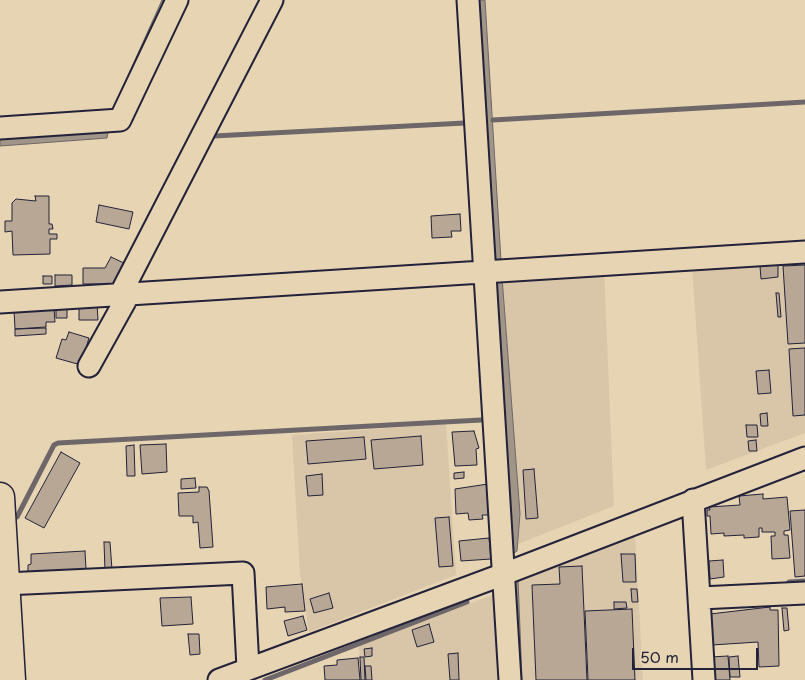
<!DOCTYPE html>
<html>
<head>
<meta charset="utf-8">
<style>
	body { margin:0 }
	#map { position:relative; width:805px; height:680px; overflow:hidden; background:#e7d4b2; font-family:"Playpen Sans",sans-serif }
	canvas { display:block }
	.scale { position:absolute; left:632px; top:648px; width:126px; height:22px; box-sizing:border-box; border:2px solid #22223b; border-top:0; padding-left:6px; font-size:15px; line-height:18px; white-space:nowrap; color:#22223b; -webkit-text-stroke:4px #e7d4b2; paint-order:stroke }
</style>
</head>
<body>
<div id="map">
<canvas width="805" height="680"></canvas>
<div class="scale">50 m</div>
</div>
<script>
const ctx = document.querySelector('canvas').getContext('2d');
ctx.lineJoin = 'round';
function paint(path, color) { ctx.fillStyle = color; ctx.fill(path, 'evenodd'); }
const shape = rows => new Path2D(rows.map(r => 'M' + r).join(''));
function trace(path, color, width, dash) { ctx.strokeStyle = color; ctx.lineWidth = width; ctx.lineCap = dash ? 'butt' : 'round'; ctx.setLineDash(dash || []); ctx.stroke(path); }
paint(shape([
	[805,259,805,433,706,470,692,266],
	[604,270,614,506,518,544,520,514,502,277],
	[446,424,456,575,309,632,300,574,292,435],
	[635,533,643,680,522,680,518,579],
	[497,593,503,680,360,680,359,646]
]), '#d9c6a9');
const water = shape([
	[162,0,171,0,118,111,113,109,162,0],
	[475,0,485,0,502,277,520,514,517,551,511,555,475,0],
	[109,128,107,138,0,146,0,135,109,128],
	[518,579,522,680,518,680,512,582,518,579]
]);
paint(water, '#a19587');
trace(water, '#6e6769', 1);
trace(shape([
	[493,120,805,102],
	[214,136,465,123],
	[17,517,54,445,58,443,481,420],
	[789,582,805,581],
	[265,680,467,602]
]), '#6e6769', 5);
const building = shape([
	[35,196,49,196,49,224,52,224,53,229,49,229,49,234,57,234,57,239,50,239,50,254,13,255,12,231,5,232,5,221,12,221,12,203,16,199,36,201,35,196],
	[99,205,133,212,129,229,96,222,99,205],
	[460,214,461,231,451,231,452,237,432,238,431,216,460,214],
	[111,257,126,264,116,284,83,284,83,268,105,268,111,257],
	[778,265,778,277,761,279,760,266,778,265],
	[805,265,805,343,788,344,783,266,805,265],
	[55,275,72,275,72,285,55,286,55,275],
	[43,276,52,276,52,284,43,284,43,276],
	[776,293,779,293,781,317,778,317,776,293],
	[97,304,98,320,79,320,79,305,97,304],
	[67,306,67,318,56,318,56,307,67,306],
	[54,308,55,322,46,322,46,327,15,329,14,310,54,308],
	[46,328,46,334,15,336,15,329,46,328],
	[69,332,89,338,81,365,56,358,62,339,66,340,69,332],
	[805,348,805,415,793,416,789,349,805,348],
	[769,370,771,393,758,394,756,371,769,370],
	[767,413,768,426,761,426,760,414,767,413],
	[746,425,757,425,758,437,747,437,746,425],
	[474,431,479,448,476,449,477,465,455,466,452,432,474,431],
	[421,436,423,465,374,469,371,440,421,436],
	[364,437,366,459,308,464,306,441,364,437],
	[756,440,757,451,749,451,748,441,756,440],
	[166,444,167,472,142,474,140,445,166,444],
	[134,445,135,476,127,476,126,446,134,445],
	[61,452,80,463,44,528,25,518,61,452],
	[534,469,538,518,526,519,523,470,534,469],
	[464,472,464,478,454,479,454,473,464,472],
	[322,474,323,495,308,496,306,476,322,474],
	[195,478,196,488,181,489,181,479,195,478],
	[488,484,491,515,482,515,483,519,469,520,468,513,456,514,455,489,488,484],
	[199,487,207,487,209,491,213,547,200,548,198,522,193,523,193,516,179,516,178,493,199,492,199,487],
	[763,494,763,499,787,497,790,530,784,531,784,535,788,535,790,558,772,559,771,536,775,536,775,532,762,532,762,528,759,528,759,537,744,538,744,535,724,536,724,533,711,534,710,516,707,516,707,510,710,510,709,507,740,505,739,496,763,494],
	[805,510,805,576,795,577,790,511,805,510],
	[449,517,453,566,439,567,435,518,449,517],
	[489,538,491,559,461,561,459,541,489,538],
	[104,542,110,542,112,570,105,571,104,542],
	[85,551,86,569,28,572,28,565,31,564,31,554,85,551],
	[621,554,635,554,636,582,623,582,621,554],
	[723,560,724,577,710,579,709,561,723,560],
	[582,566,587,680,536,680,532,585,560,584,559,567,582,566],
	[302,584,305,611,285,612,285,607,267,609,266,587,302,584],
	[631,589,637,589,638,602,632,602,631,589],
	[329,593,333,608,314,613,310,599,329,593],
	[191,597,193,624,162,626,160,598,191,597],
	[614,602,626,602,627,608,614,609,614,602],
	[770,607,770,610,778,610,779,666,759,667,758,642,712,645,710,614,770,607],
	[782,608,787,608,789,630,784,631,782,608],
	[632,609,635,680,588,680,585,611,632,609],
	[303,616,307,630,288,636,284,621,303,616],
	[429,624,434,642,417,647,412,630,429,624],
	[188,634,199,634,200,654,190,655,188,634],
	[372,648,372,656,365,657,364,649,372,648],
	[458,653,459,680,450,680,448,654,458,653],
	[728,656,730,680,713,680,711,657,728,656],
	[738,656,740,677,730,677,729,657,738,656],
	[360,657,364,657,365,680,361,680,360,657],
	[358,658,360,680,325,680,324,666,337,665,337,660,358,658],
	[365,666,371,666,372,680,366,680,365,666]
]);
paint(building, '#b7a794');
trace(building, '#22223b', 1);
const minor = shape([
	[468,0,510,680],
	[0,128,120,120,177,0],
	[120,295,272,0],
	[0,302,805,252],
	[89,366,129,294],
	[693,500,704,680],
	[5,584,243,573,248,668],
	[700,598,805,593],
	[219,680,504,574,805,458]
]);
const major = shape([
	[0,497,11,680]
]);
trace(minor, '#22223b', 25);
trace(major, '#22223b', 31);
trace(minor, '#e7d4b2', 21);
trace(major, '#e7d4b2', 28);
</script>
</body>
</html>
